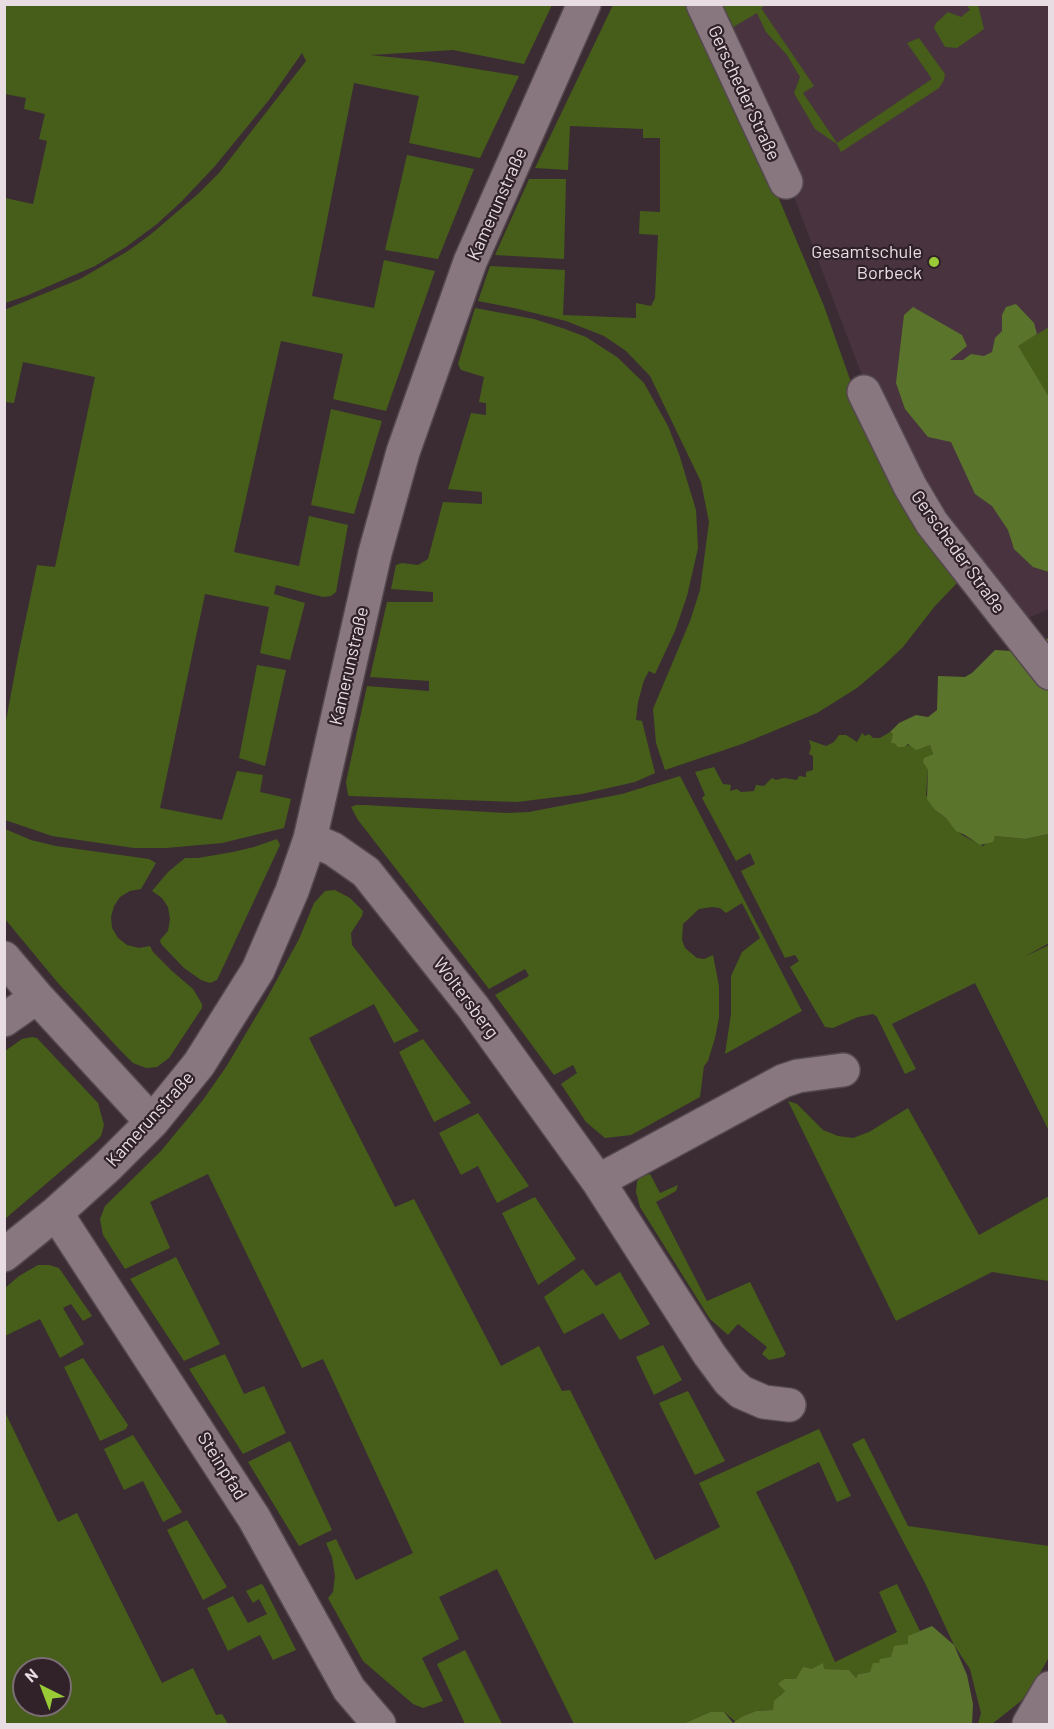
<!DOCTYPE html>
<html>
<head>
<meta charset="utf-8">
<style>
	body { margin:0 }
	#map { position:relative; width:1054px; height:1729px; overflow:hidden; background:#3b2c34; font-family:Barlow,sans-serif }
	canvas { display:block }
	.frame { position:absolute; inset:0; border:6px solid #e7dde2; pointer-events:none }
	.north { position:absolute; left:12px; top:1657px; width:60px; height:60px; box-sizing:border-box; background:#31222a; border:2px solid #7a6d74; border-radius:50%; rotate:318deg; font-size:16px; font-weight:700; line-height:24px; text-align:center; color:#e7dde2 }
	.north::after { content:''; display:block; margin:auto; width:21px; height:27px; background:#99cb36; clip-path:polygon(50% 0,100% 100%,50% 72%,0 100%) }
</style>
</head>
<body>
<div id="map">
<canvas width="1054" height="1729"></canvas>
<div class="frame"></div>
<div class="north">N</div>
</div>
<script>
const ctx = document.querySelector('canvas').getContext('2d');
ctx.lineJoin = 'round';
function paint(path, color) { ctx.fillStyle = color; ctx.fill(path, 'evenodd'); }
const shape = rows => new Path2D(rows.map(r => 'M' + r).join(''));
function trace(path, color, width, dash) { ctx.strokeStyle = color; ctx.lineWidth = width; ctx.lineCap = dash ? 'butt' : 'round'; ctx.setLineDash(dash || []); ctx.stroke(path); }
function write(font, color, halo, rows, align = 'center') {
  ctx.font = font + ' Barlow,sans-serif'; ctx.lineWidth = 4.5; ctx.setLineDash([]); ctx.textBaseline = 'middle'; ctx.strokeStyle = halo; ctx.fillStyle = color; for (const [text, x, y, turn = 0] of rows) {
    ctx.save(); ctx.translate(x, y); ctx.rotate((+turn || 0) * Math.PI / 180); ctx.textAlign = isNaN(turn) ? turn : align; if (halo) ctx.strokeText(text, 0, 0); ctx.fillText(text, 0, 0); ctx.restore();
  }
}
paint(shape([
	[721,5,1049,5,1049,609,1016,623,868,391]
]), '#48333e');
paint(shape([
	[5,4,552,5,524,64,453,50,370,55,428,61,519,76,480,158,409,143,419,96,354,83,312,296,374,308,384,260,435,271,386,411,333,399,343,354,281,341,234,552,299,566,309,516,348,525,336,592,331,596,323,597,276,585,274,594,305,603,290,660,260,653,269,607,205,594,160,808,222,820,237,771,263,775,260,792,291,799,284,828,222,843,166,848,134,848,52,836,5,820,5,726,18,656,37,565,55,567,95,377,23,362,14,403,5,402,4,310,80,279,128,251,150,235,198,194,219,173,306,61,302,53,269,100,215,166,182,201,157,224,126,247,95,266,26,296,5,303,5,198,33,204,47,141,39,139,45,114,24,109,26,98,5,94],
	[613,5,690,5,745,118,824,306,852,385,959,581,935,606,903,647,883,666,857,688,817,713,742,744,665,770,656,743,653,709,690,621,700,590,709,522,701,482,650,376,626,351,604,336,566,321,514,308,478,301,490,266,565,270,563,315,636,318,636,303,651,306,655,298,658,235,639,234,640,211,660,212,660,138,643,138,643,129,570,126,568,170,535,168],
	[708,5,766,5,761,8,814,86,803,93,837,143,932,79,907,43,919,38,945,74,944,80,939,88,841,152,837,144,815,129,794,93,800,77,787,55,766,32,757,13,713,39],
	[967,5,978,5,984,29,957,48,945,47,934,28,936,23,948,12,961,17,970,10],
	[407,155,474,169,438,259,385,250],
	[529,179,566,179,564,259,495,255],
	[475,308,534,319,565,329,586,337,617,357,644,383,668,426,679,454,696,510,698,548,687,596,675,631,655,674,649,671,644,680,638,702,636,720,642,721,655,773,635,782,582,794,517,802,350,796,348,795,346,782,367,686,429,691,429,681,370,677,387,602,433,602,433,592,391,589,396,565,402,563,418,565,428,559,443,502,482,504,482,492,448,489,471,413,486,415,486,403,479,402,484,377,461,370,458,364],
	[1049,327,1049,397,1017,346],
	[331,409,382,421,354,514,311,505],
	[257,665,286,670,265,766,239,758],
	[890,732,893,734,894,743,912,746,930,745,933,754,927,757,925,764,928,770,926,795,935,810,946,818,962,835,983,846,995,836,1025,839,1049,834,1049,943,1024,957,1049,945,1049,1131,975,983,892,1024,916,1069,905,1074,877,1017,873,1014,858,1017,833,1028,825,1027,790,967,799,961,795,955,785,958,741,871,755,864,750,853,736,861,702,798,705,795,695,772,714,767,723,784,731,785,730,791,737,789,741,792,754,791,756,785,764,786,772,778,776,780,784,778,797,780,799,776,806,777,806,772,813,770,813,756,809,754,811,747,809,740,826,746,834,742,839,735,846,735,857,742,862,733,865,736,869,734,873,738,880,738],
	[680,776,802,1011,725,1054,731,1014,731,976,742,952,760,938,742,903,726,913,720,908,712,907,699,909,683,924,682,940,685,948,697,958,704,959,713,955,719,986,719,1018,715,1038,708,1061,704,1066,700,1097,631,1135,605,1138,586,1122,561,1084,577,1073,573,1065,554,1075,495,995,529,976,525,969,489,989,358,820,351,807,356,805,365,805,506,813,529,812,622,794],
	[5,829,31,840,56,846,149,859,156,863,141,889,130,891,120,897,114,906,111,917,112,928,118,938,127,945,139,948,150,946,153,952,172,971,193,989,202,1004,202,1008,169,1058,157,1067,146,1068,133,1063,120,1050,58,983,5,919],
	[277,839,280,845,217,980,210,983,201,980,184,968,161,944,160,940,168,931,170,919,168,907,162,898,152,891,168,872,185,858,198,858,233,852,254,847],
	[335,890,350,898,363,911,362,916,351,933,352,945,419,1031,394,1043,374,1004,309,1038,395,1207,414,1199,501,1366,539,1346,562,1391,570,1390,655,1560,720,1527,699,1483,819,1429,851,1496,837,1502,819,1462,756,1492,793,1567,835,1662,897,1632,879,1592,897,1584,920,1631,909,1636,908,1644,891,1657,880,1663,870,1672,858,1674,856,1678,849,1670,812,1669,796,1679,784,1679,779,1684,785,1691,780,1695,773,1710,756,1711,743,1716,736,1722,724,1712,710,1712,683,1724,574,1724,497,1569,439,1597,459,1639,422,1658,443,1701,423,1708,413,1704,363,1661,328,1598,333,1592,335,1576,332,1557,326,1543,336,1539,356,1580,413,1553,323,1359,302,1368,208,1174,150,1202,170,1248,125,1269,103,1235,100,1219,105,1206,161,1151,203,1100,226,1067,267,998,299,939,314,903,325,891],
	[32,1037,37,1038,98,1103,104,1125,101,1136,96,1141,5,1219,5,1051,22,1039],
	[423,1039,471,1103,434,1122,399,1052],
	[788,1101,797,1104,823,1130,838,1136,853,1138,869,1132,908,1108,979,1235,1049,1196,1049,1281,992,1272,896,1321],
	[478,1113,529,1186,497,1203,478,1166,461,1175,439,1133],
	[650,1174,660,1193,678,1185,676,1191,656,1202,707,1301,750,1282,786,1354,783,1357,769,1360,762,1354,767,1347,738,1324,728,1335,710,1319,640,1207,636,1192,637,1182,640,1177],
	[535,1197,576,1259,538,1285,502,1213],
	[176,1257,220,1344,184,1361,130,1279],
	[38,1265,49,1265,59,1268,92,1316,83,1321,71,1304,63,1308,84,1344,60,1358,40,1319,5,1336,5,1288,19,1276],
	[583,1269,596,1286,620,1272,650,1324,620,1340,603,1313,564,1334,544,1297],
	[663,1345,682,1380,654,1395,636,1357],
	[225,1354,244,1394,264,1386,286,1433,243,1454,189,1369],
	[83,1358,128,1425,126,1429,100,1441,64,1367],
	[688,1391,725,1461,695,1475,659,1403],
	[5,1412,58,1522,77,1513,162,1683,193,1668,216,1715,222,1714,228,1724,5,1724],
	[24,1669,60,1669,60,1705,24,1705],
	[133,1435,182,1512,163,1522,143,1481,124,1490,104,1449],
	[864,1438,908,1526,1049,1546,1049,1657,1033,1686,1021,1701,992,1724,978,1724,981,1713,970,1669,954,1645,925,1583,852,1444],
	[290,1441,332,1530,299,1546,248,1462],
	[187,1520,227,1587,203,1600,167,1530],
	[261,1584,263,1585,296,1650,273,1660,260,1635,228,1651,207,1608,233,1596,248,1623,267,1614,259,1599,253,1603,246,1591],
	[465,1650,502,1724,465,1724,437,1664]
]), '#465e19');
paint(shape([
	[1016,304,1034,323,1037,334,1018,346,1049,397,1049,572,1033,567,1014,549,1008,530,992,506,975,494,951,442,928,437,905,409,896,383,904,315,913,307,962,335,967,346,950,360,963,360,971,354,984,356,992,352,995,338,1002,331,1002,315,1006,307],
	[1049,636,1049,834,1025,839,995,836,993,842,980,845,965,835,956,831,946,818,935,810,927,799,928,770,923,762,924,758,933,754,930,745,916,750,908,744,904,747,898,747,894,743,891,743,893,734,890,732,899,723,916,715,928,717,937,710,938,676,965,677,972,673,995,650,1012,651,1044,644],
	[932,1626,954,1645,967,1675,973,1704,972,1724,683,1724,710,1712,724,1712,733,1723,743,1716,756,1711,773,1710,774,1701,785,1691,778,1684,784,1679,796,1679,803,1667,812,1669,823,1663,824,1669,849,1670,856,1678,858,1674,870,1672,873,1663,879,1663,880,1659,891,1657,894,1646,908,1644,908,1636]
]), '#5a752b');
const minor = shape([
	[703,4,786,182],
	[864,392,910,486,932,523,1050,673],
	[310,839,333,849,366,872,473,1007,598,1181,709,1354,729,1381,741,1392,764,1402,789,1405],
	[4,958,37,997,152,1122],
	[4,1020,37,997],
	[598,1181,783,1081,798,1076,843,1070],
	[56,1213,254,1518,349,1689,379,1724],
	[4,1255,56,1213,106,1168,152,1122,199,1064,258,970,292,891,310,839,375,553,403,452,470,262,584,4],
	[1029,1724,1050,1688]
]);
trace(minor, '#55484f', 36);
trace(minor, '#897780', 33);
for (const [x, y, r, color] of [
	[934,262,6,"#99cb36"]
]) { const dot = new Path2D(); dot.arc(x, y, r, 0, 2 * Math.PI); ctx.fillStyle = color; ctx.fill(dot); trace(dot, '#31222a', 2); }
write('18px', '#e7dde2', '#31222a', [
	["Gerscheder Straße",744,93,65],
	["Kamerunstraße",497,204,-66],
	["Gerscheder Straße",958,552,54],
	["Kamerunstraße",349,666,-77],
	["Woltersberg",466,998,53],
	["Kamerunstraße",150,1119,-48],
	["Steinpfad",222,1466,58]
]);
write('18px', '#e7dde2', '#31222a', [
	["Gesamtschule",922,252],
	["Borbeck",922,273]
], 'right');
</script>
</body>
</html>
